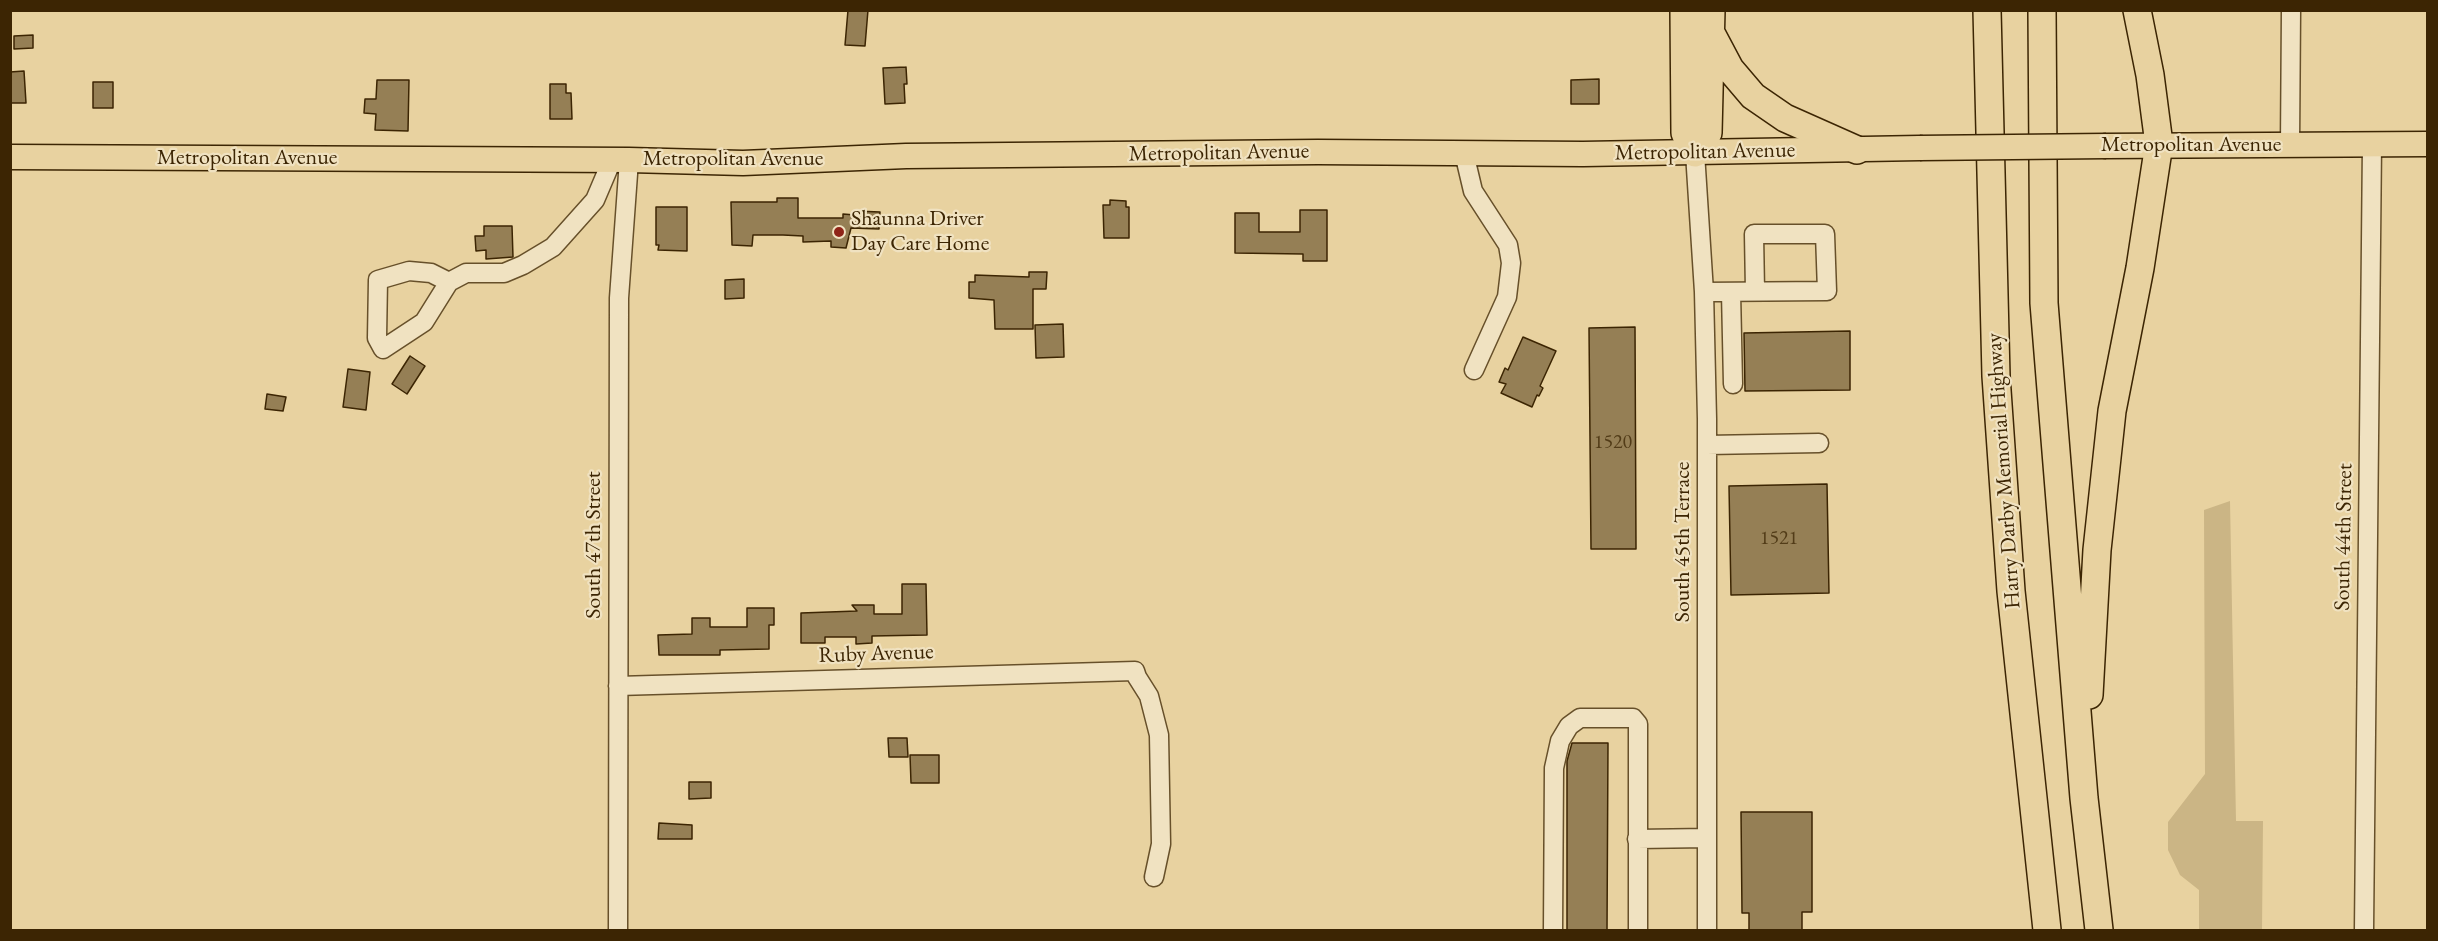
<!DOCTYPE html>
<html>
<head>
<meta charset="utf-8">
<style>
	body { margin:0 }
	#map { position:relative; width:2438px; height:941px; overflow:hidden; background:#e8d2a0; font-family:"EB Garamond",serif }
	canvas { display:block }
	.frame { position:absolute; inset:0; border:12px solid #3c2503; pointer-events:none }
</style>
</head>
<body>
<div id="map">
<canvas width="2438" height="941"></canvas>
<div class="frame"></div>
</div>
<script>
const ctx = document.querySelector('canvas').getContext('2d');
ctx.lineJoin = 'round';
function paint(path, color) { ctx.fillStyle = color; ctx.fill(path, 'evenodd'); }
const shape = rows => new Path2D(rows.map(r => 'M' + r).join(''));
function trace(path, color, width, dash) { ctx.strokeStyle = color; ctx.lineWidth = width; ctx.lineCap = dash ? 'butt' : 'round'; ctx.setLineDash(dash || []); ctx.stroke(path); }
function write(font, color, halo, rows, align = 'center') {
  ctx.font = font + ' "EB Garamond",serif'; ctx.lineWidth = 4.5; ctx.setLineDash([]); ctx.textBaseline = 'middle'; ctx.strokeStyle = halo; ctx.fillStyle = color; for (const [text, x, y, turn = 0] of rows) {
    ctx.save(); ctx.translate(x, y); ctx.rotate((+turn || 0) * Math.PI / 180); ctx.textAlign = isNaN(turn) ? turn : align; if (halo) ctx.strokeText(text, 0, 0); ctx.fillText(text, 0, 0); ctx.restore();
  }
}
paint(shape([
	[2230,501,2236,821,2263,821,2262,930,2199,930,2199,890,2180,875,2168,850,2168,822,2205,774,2204,510]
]), '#cbb585');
const building = shape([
	[848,10,868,10,865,46,845,45,848,10],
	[33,35,33,48,14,49,14,36,33,35],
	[906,67,907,84,904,84,905,103,885,104,883,68,906,67],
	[24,71,26,103,10,103,10,72,24,71],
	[1599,79,1599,104,1571,104,1571,80,1599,79],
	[377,80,409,80,408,131,375,130,376,114,364,113,365,99,376,99,377,80],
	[93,82,113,82,113,108,93,108,93,82],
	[550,84,566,84,566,93,571,93,572,119,550,119,550,84],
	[777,198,798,198,798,218,843,218,843,214,855,215,855,211,880,212,879,229,851,228,846,248,831,247,831,241,803,242,803,236,783,235,753,235,752,246,732,245,731,202,777,202,777,198],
	[1110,200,1126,201,1126,207,1129,207,1129,238,1104,238,1103,205,1110,205,1110,200],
	[656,207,687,207,687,251,658,250,659,245,656,245,656,207],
	[1300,210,1327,210,1327,261,1303,261,1303,254,1235,253,1235,213,1259,213,1259,232,1300,232,1300,210],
	[484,226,512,226,513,257,486,259,486,250,476,251,475,236,484,236,484,226],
	[1029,272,1047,272,1046,289,1033,289,1033,329,995,329,994,300,969,298,969,282,975,282,975,275,1029,277,1029,272],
	[744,279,744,298,725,299,725,280,744,279],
	[1063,324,1064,357,1036,358,1035,325,1063,324],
	[1635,327,1636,549,1591,549,1589,328,1635,327],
	[1850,331,1850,390,1745,391,1744,333,1850,331],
	[1523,337,1556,351,1540,386,1543,388,1539,396,1537,395,1532,407,1501,393,1506,384,1499,382,1505,368,1508,370,1523,337],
	[410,356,425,366,407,394,392,384,410,356],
	[348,369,370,372,366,410,343,407,348,369],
	[267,394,286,397,283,411,265,409,267,394],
	[1827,484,1829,593,1731,595,1729,486,1827,484],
	[902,584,926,584,927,635,872,636,872,643,856,644,856,637,825,637,825,643,801,643,801,613,857,611,852,605,874,605,874,614,902,614,902,584],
	[747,608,774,608,774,625,769,625,769,649,720,650,720,655,659,655,658,635,692,634,692,618,710,618,710,627,747,627,747,608],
	[888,738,907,738,908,757,889,757,888,738],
	[1572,743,1608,743,1607,930,1567,930,1567,761,1572,743],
	[910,755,939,755,939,783,911,783,910,755],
	[689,782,711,782,711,798,689,799,689,782],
	[1741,812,1812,812,1812,912,1802,912,1802,930,1749,930,1749,913,1742,913,1741,812],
	[659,823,692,825,692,839,658,839,659,823]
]);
paint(building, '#957f55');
trace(building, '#3c2503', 1.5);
const minor = shape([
	[2290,145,2291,10],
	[1464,153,1473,191,1508,245,1511,263,1507,297,1474,370],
	[1695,153,1704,292,1707,419,1707,930],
	[449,282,431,273,409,271,378,280,377,338,383,349,424,322,449,282,466,273,504,273,523,265,553,247,595,200,612,160],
	[1704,292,1827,291,1825,234,1754,234,1755,291],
	[1731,292,1733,384],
	[1707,445,1819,443],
	[618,686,1135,671,1137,677,1149,696,1159,735,1161,844,1154,877],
	[1637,839,1707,838],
	[618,930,619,298,629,160],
	[1553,930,1554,768,1560,741,1569,726,1580,718,1633,718,1638,724,1638,930],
	[2364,930,2372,144]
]);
const major = shape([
	[2106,146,2428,144],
	[10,157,629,160,743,163,906,156,1318,152,1583,154,1920,148]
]);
const highway = shape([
	[1684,10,1685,133,1695,153],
	[1987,10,1996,376,2011,591,2047,930],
	[2042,10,2044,303,2084,798,2099,930],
	[1712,35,1730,69,1753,96,1785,118,1857,150],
	[1695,153,1708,133,1711,10],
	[2089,695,2097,550,2112,411,2140,268,2159,144,2150,75,2137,10]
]);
trace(minor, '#67502a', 21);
trace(major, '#3c2503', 27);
trace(highway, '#3c2503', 30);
trace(minor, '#f0e2c1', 18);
trace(major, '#e8d2a0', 24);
trace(highway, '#e8d2a0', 27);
const majorBridge = shape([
	[1920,148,2106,146]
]);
trace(majorBridge, '#3c2503', 27, []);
trace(majorBridge, '#e8d2a0', 24);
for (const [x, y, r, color] of [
	[839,232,6,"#8f2418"]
]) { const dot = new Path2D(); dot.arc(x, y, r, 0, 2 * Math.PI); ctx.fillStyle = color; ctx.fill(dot); trace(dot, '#f0e2c1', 2); }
write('20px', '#523c18', null, [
	["1520",1613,443],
	["1521",1779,539]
]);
write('22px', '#3c2503', '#f0e2c1', [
	["Metropolitan Avenue",2191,145],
	["Metropolitan Avenue",1705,152,-1],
	["Metropolitan Avenue",1219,153,-1],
	["Metropolitan Avenue",247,158],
	["Metropolitan Avenue",733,159],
	["Harry Darby Memorial Highway",2004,471,-94],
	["South 44th Street",2344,537,-89],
	["South 45th Terrace",1683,542,-90],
	["South 47th Street",594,545,-90],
	["Ruby Avenue",876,654,-2]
]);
write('22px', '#3c2503', '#f0e2c1', [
	["Shaunna Driver",851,219],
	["Day Care Home",851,244]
], 'left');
</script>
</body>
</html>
